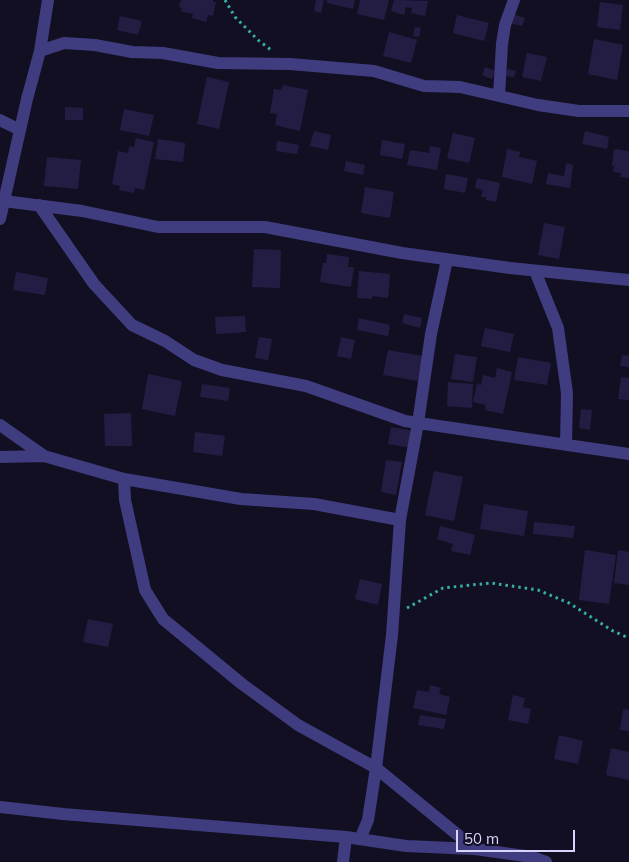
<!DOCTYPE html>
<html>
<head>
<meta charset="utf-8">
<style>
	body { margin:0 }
	#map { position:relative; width:629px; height:862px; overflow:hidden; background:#130f23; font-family:Mulish,sans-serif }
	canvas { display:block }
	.scale { position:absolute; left:456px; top:830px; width:119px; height:22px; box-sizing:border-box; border:2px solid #d8d4fd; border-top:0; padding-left:6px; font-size:15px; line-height:18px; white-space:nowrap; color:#d8d4fd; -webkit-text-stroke:4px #130f23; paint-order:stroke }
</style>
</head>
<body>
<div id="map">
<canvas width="629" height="862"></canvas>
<div class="scale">50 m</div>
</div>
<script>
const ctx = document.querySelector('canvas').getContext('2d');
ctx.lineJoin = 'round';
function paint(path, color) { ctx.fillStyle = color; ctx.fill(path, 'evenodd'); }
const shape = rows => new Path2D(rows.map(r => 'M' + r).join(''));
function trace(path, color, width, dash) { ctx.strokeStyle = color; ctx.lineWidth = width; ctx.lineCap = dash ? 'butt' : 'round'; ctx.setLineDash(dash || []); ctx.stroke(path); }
paint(shape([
	[181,0,213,0,213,2,216,2,213,16,208,15,206,22,192,18,193,14,181,11,182,8,179,7],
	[316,0,324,0,321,13,314,11],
	[327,0,355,0,353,9,327,3],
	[360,0,389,0,384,20,357,14],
	[394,0,428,1,425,16,411,13,412,8,406,7,404,15,391,11],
	[600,2,623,5,620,30,597,27],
	[513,14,525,18,522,26,510,23],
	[457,15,489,23,484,41,453,33],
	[120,16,142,21,138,35,117,30],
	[415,27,421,28,419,37,413,36],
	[389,32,417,40,411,63,383,56],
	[594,39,623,45,617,80,588,74],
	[527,53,547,57,541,81,522,77],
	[485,67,495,71,492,79,482,75],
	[507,69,516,71,514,77,506,76],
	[207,77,229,82,219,129,197,124],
	[283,85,308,90,300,131,275,125,277,114,270,113,274,89,281,90],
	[65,107,83,108,83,120,65,120],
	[124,109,154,115,149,136,120,130],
	[314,131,331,135,328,150,310,146],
	[585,131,609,137,607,149,582,144],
	[453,133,475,138,469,163,447,158],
	[136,138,154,142,144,190,135,188,134,193,119,190,120,186,112,184,118,151,128,153,129,146,134,147],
	[158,139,185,143,183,162,155,159],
	[382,140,405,144,402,159,380,155],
	[277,141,299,145,297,154,276,151],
	[430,146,441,148,437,170,407,165,410,150,429,153],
	[507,149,520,152,519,157,537,161,532,184,502,177],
	[614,149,629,151,629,178,620,177,621,173,613,172,614,166,612,166],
	[47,157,81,160,78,189,44,186],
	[346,161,365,165,363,175,344,171],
	[566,163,573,165,570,188,546,184,548,173,564,176],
	[446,174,468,178,465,193,444,189],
	[477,178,500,183,496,202,486,200,486,197,481,197,483,190,475,188],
	[365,187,394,192,390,218,361,213],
	[544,223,565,227,559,259,538,255],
	[254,249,281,250,280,288,252,287],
	[327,254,349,257,348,267,354,267,351,287,320,282,323,263,326,263],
	[359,271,390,274,388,298,372,296,372,299,357,298],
	[16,272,48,278,45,295,13,290],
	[404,314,422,318,420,328,402,323],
	[245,316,246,332,216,334,215,317],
	[359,318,390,325,388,336,357,330],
	[485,328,514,334,510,352,481,346],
	[259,337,272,339,268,360,255,358],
	[341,337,355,340,351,359,337,356],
	[388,350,423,356,418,381,383,375],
	[455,354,477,357,473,382,451,379],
	[622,355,629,356,629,367,620,366],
	[518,357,551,363,547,385,514,380],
	[497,368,512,372,503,414,485,410,486,405,473,402,477,384,481,385,483,375,495,378],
	[148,374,182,381,175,416,142,409],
	[621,377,629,378,629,400,618,399],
	[448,382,473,384,472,408,447,406],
	[202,384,230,388,228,401,200,397],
	[581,409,592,410,590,430,579,428],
	[131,413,132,446,105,446,104,414],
	[391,427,415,431,413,448,388,444],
	[195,432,225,436,222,456,193,452],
	[386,460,402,462,396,495,381,492],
	[434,471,463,477,454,521,425,515],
	[484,504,528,511,524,536,480,529],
	[534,522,575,526,573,538,533,534],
	[440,526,475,535,470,555,451,551,453,544,437,539],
	[585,550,616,555,609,604,579,600],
	[618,550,629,552,629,585,614,583],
	[360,579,382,584,378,605,355,599],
	[88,619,113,624,108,647,83,642],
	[430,685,441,688,439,694,450,697,446,715,413,708,417,690,429,692],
	[513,695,525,698,523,707,531,709,528,724,508,720],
	[623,709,629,710,629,731,620,730],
	[420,715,446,719,444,729,418,725],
	[559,735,583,741,578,764,554,759],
	[611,748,629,752,629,780,606,775]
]), '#241d43');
trace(shape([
	[225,0,235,17,258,40,271,50],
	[407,608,443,588,491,583,538,590,569,603,613,631,629,638]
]), '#36afa5', 3, [2.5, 4]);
trace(shape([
	[40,51,64,43,95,45,132,52,163,53,218,63,290,64,374,71,424,86,460,87,538,105,579,111,629,111],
	[499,96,502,44,505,25,514,0],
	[0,120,20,130],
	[4,201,82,211,158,227,265,227,402,253,510,268,629,280],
	[39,205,94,284,132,325,165,341,194,360,222,370,306,386,405,421,629,454],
	[0,219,27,99,40,51,48,0],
	[535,271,558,328,567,393,566,445],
	[0,425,44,456,124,479,241,499,314,504,400,520],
	[0,457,44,456],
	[124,479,125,500,145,590,163,619,242,684,298,725,376,768,475,849],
	[0,807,63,814,346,837,406,846,475,849,532,857,546,862],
	[360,839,368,820,376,768,392,635,400,520,418,423,431,334,447,260],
	[343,862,346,837]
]), '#3f3d7f', 12);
</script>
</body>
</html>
